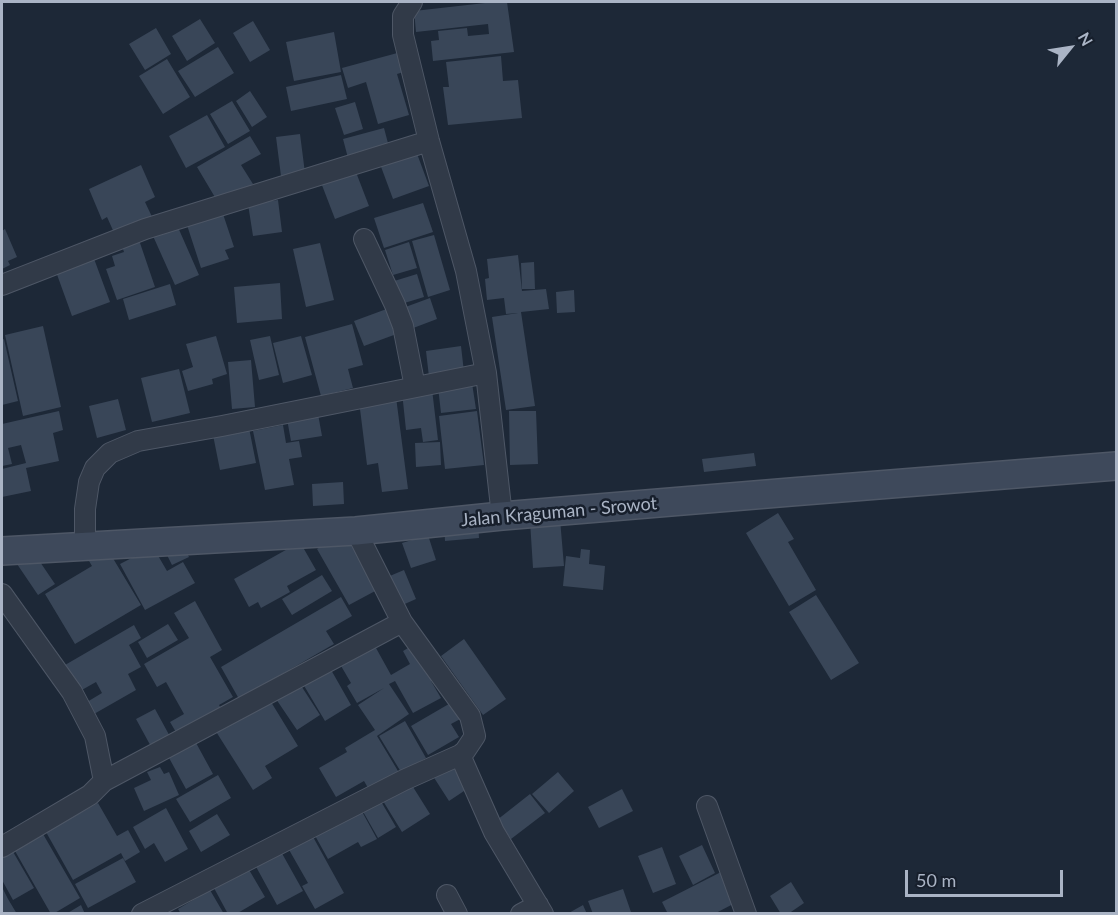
<!DOCTYPE html>
<html>
<head>
<meta charset="utf-8">
<style>
	body { margin:0 }
	#map { position:relative; width:1118px; height:915px; overflow:hidden; background:#1d2837; font-family:Lato,sans-serif }
	canvas { display:block }
	.frame { position:absolute; inset:0; border:3px solid #aab4c5; pointer-events:none }
	.north { position:absolute; left:1040px; top:18px; width:60px; height:60px; -webkit-text-stroke:4px #171f2c; paint-order:stroke; rotate:60deg; font-size:16px; font-weight:700; line-height:24px; text-align:center; color:#aab4c5 }
	.north::after { content:''; display:block; margin:auto; width:21px; height:27px; background:#aab4c5; clip-path:polygon(50% 0,100% 100%,50% 72%,0 100%) }
	.scale { position:absolute; left:905px; top:870px; width:158px; height:27px; box-sizing:border-box; border:3px solid #aab4c5; border-top:0; padding-left:8px; font-size:18px; line-height:21px; white-space:nowrap; color:#aab4c5; -webkit-text-stroke:4px #171f2c; paint-order:stroke }
</style>
</head>
<body>
<div id="map">
<canvas width="1118" height="915"></canvas>
<div class="frame"></div>
<div class="north">N</div>
<div class="scale">50 m</div>
</div>
<script>
const ctx = document.querySelector('canvas').getContext('2d');
ctx.lineJoin = 'round';
function paint(path, color) { ctx.fillStyle = color; ctx.fill(path, 'evenodd'); }
const shape = rows => new Path2D(rows.map(r => 'M' + r).join(''));
function trace(path, color, width, dash) { ctx.strokeStyle = color; ctx.lineWidth = width; ctx.lineCap = dash ? 'butt' : 'round'; ctx.setLineDash(dash || []); ctx.stroke(path); }
function write(font, color, halo, rows, align = 'center') {
  ctx.font = font + ' Lato,sans-serif'; ctx.lineWidth = 5; ctx.setLineDash([]); ctx.textBaseline = 'middle'; ctx.strokeStyle = halo; ctx.fillStyle = color; for (const [text, x, y, turn = 0] of rows) {
    ctx.save(); ctx.translate(x, y); ctx.rotate((+turn || 0) * Math.PI / 180); ctx.textAlign = isNaN(turn) ? turn : align; if (halo) ctx.strokeText(text, 0, 0); ctx.fillText(text, 0, 0); ctx.restore();
  }
}
paint(shape([
	[484,2,507,2,514,52,433,61,431,41,439,40,438,31,467,28,468,36,489,34,488,24,416,32,414,11,485,3],
	[200,19,215,43,187,61,172,36],
	[253,21,270,50,250,62,233,33],
	[156,28,171,54,145,70,129,44],
	[334,32,341,72,294,81,286,42],
	[218,47,234,73,195,97,178,71],
	[401,52,407,71,397,74,409,115,378,124,366,82,348,88,342,68],
	[501,56,503,81,518,80,522,118,448,125,443,87,449,87,446,62],
	[167,59,190,97,163,114,139,76],
	[341,75,347,99,291,111,286,87],
	[250,91,267,117,252,127,236,101],
	[232,101,250,131,228,144,210,114],
	[355,102,363,129,344,135,335,108],
	[207,115,225,147,186,168,169,136],
	[384,128,389,147,348,158,343,139],
	[300,134,305,173,281,176,276,137],
	[250,136,261,154,241,165,253,184,219,204,197,167],
	[416,151,429,186,393,199,380,164],
	[141,165,155,197,145,202,154,221,116,237,107,217,102,220,89,189],
	[354,167,369,206,335,219,320,180],
	[278,200,282,232,253,236,248,204],
	[423,203,433,232,384,248,374,218],
	[222,211,234,247,225,250,229,259,201,268,186,222],
	[177,225,199,275,175,285,153,236],
	[5,229,17,257,8,261,10,265,2,269,2,231],
	[434,235,450,290,428,297,412,241],
	[139,240,155,287,117,300,106,269,115,266,112,256,124,252,122,246],
	[409,242,417,268,393,275,385,250],
	[320,243,334,300,306,307,293,249],
	[518,255,522,291,546,289,549,309,521,312,535,406,506,410,492,317,518,313,506,314,504,298,487,300,485,279,489,278,487,259],
	[93,256,110,302,72,316,55,269],
	[534,262,535,289,522,289,521,263],
	[417,274,424,297,398,305,391,282],
	[280,283,282,319,237,323,234,287],
	[170,284,176,305,129,320,123,299],
	[574,290,575,312,557,313,556,292],
	[430,298,437,319,408,330,400,309],
	[392,307,402,332,364,346,354,321],
	[352,324,363,365,348,369,353,388,321,396,305,337],
	[43,326,61,407,23,416,5,335],
	[216,336,227,374,212,379,213,384,188,391,182,371,193,367,186,344],
	[270,336,279,375,259,380,250,340],
	[301,336,312,375,283,383,273,343],
	[4,339,18,401,2,405,2,340],
	[461,346,464,372,429,377,426,351],
	[251,360,255,407,232,409,228,362],
	[179,369,190,413,152,422,141,378],
	[472,383,476,409,441,413,438,387],
	[432,389,438,440,423,442,421,428,406,430,402,392],
	[396,397,408,489,382,492,378,463,367,465,359,401],
	[118,399,126,430,97,438,89,406],
	[59,411,63,430,53,433,59,461,26,468,31,491,2,497,2,469,26,463,21,445,8,448,12,464,2,466,2,424],
	[477,411,484,465,445,469,439,416],
	[509,411,536,411,538,464,510,465],
	[318,414,322,436,291,441,287,419],
	[283,425,286,443,299,441,302,457,289,459,294,485,265,490,253,431],
	[249,428,256,463,220,470,213,435],
	[440,442,441,465,416,467,415,443],
	[754,453,756,466,704,472,702,459],
	[343,482,344,504,313,506,312,484],
	[778,513,794,539,788,542,816,590,789,606,746,533],
	[560,519,564,566,533,568,530,521],
	[478,521,479,538,445,541,444,524],
	[344,533,377,590,349,605,317,549],
	[428,535,436,560,411,568,402,543],
	[300,542,316,570,287,586,290,592,261,608,258,602,249,607,234,579],
	[182,543,189,557,172,565,165,551],
	[153,547,167,571,183,562,195,583,145,610,120,564],
	[581,549,590,550,589,564,605,566,603,590,563,586,566,556,580,558],
	[108,550,141,605,75,644,45,594,92,566,89,561],
	[34,553,55,584,38,595,17,564],
	[404,570,416,599,398,607,385,578],
	[322,575,332,591,292,615,282,599],
	[816,595,859,663,831,680,789,612],
	[341,597,352,616,326,631,334,644,239,699,221,667],
	[195,601,222,650,210,657,233,697,219,705,224,714,180,739,170,722,184,714,166,682,157,687,144,664,189,638,174,613],
	[168,624,178,640,147,658,138,642],
	[134,625,141,638,129,645,141,667,128,674,136,690,94,714,87,702,102,693,96,682,80,691,65,665],
	[371,639,391,675,410,664,403,651,415,644,434,679,431,681,441,698,413,713,395,681,389,684,409,714,377,736,401,776,371,793,364,781,336,797,319,768,347,752,345,748,375,730,358,705,384,688,357,703,347,686,351,683,337,659],
	[464,639,506,699,483,715,441,656],
	[330,668,351,705,325,721,303,684],
	[300,684,320,715,297,730,276,699],
	[268,697,298,746,265,766,272,778,253,790,215,730],
	[454,701,464,717,451,724,459,737,428,755,411,726],
	[155,709,173,742,154,752,136,719],
	[405,721,426,758,401,772,379,736],
	[195,741,213,774,186,789,168,756],
	[449,761,467,789,449,801,431,773],
	[160,767,164,774,169,772,179,795,144,811,134,788,151,780,147,772],
	[558,772,574,791,549,813,532,794],
	[218,775,231,798,190,822,176,799],
	[408,779,430,814,402,832,380,796],
	[622,789,633,811,599,828,588,807],
	[530,794,545,813,511,839,497,820],
	[379,798,396,827,378,838,361,808],
	[98,803,117,836,128,830,140,852,125,861,121,853,73,880,46,832],
	[359,806,377,839,361,847,358,842,328,859,313,832],
	[166,808,188,849,165,862,154,843,145,849,133,827],
	[217,814,230,835,201,852,189,831],
	[43,834,80,898,53,914,51,914,15,851],
	[312,835,344,893,315,909,302,886,308,883,288,848],
	[702,845,715,873,693,885,679,856],
	[662,847,676,884,653,893,638,856],
	[279,848,303,891,277,905,254,863],
	[12,850,34,888,13,900,2,880,2,857],
	[123,858,136,882,88,908,75,884],
	[248,868,265,897,236,914,228,914,214,888],
	[721,872,737,902,714,914,668,914,662,902],
	[791,882,804,903,788,914,781,914,770,896],
	[2,887,8,899,17,914,2,914],
	[623,889,631,912,626,914,593,914,588,901],
	[210,890,224,914,181,914,178,909],
	[81,905,85,914,66,914],
	[583,905,587,914,567,914]
]), '#394658');
const street = shape([
	[412,2,403,16,403,35,429,141,466,271,486,373,502,516],
	[364,239,395,305,403,326,415,387],
	[2,285,145,229,429,141],
	[85,547,85,509,89,482,95,468,110,453,138,441,222,426,486,373],
	[2,594,72,692,95,736,104,781],
	[460,755,494,832,543,914],
	[707,806,746,914],
	[2,847,90,795,104,781,402,622],
	[447,895,457,914],
	[142,914,404,780,460,755,465,751,475,736,470,716,402,622,356,531],
	[521,914,538,905]
]);
const secondary = shape([
	[2,551,356,531,502,516,791,492,1116,466]
]);
trace(street, '#4e5766', 22);
trace(secondary, '#4e5766', 30);
trace(street, '#313a48', 20);
trace(secondary, '#3e495b', 27);
write('18px', '#aab4c5', '#171f2c', [
	["Jalan Kraguman - Srowot",559,512,-5]
]);
</script>
</body>
</html>
